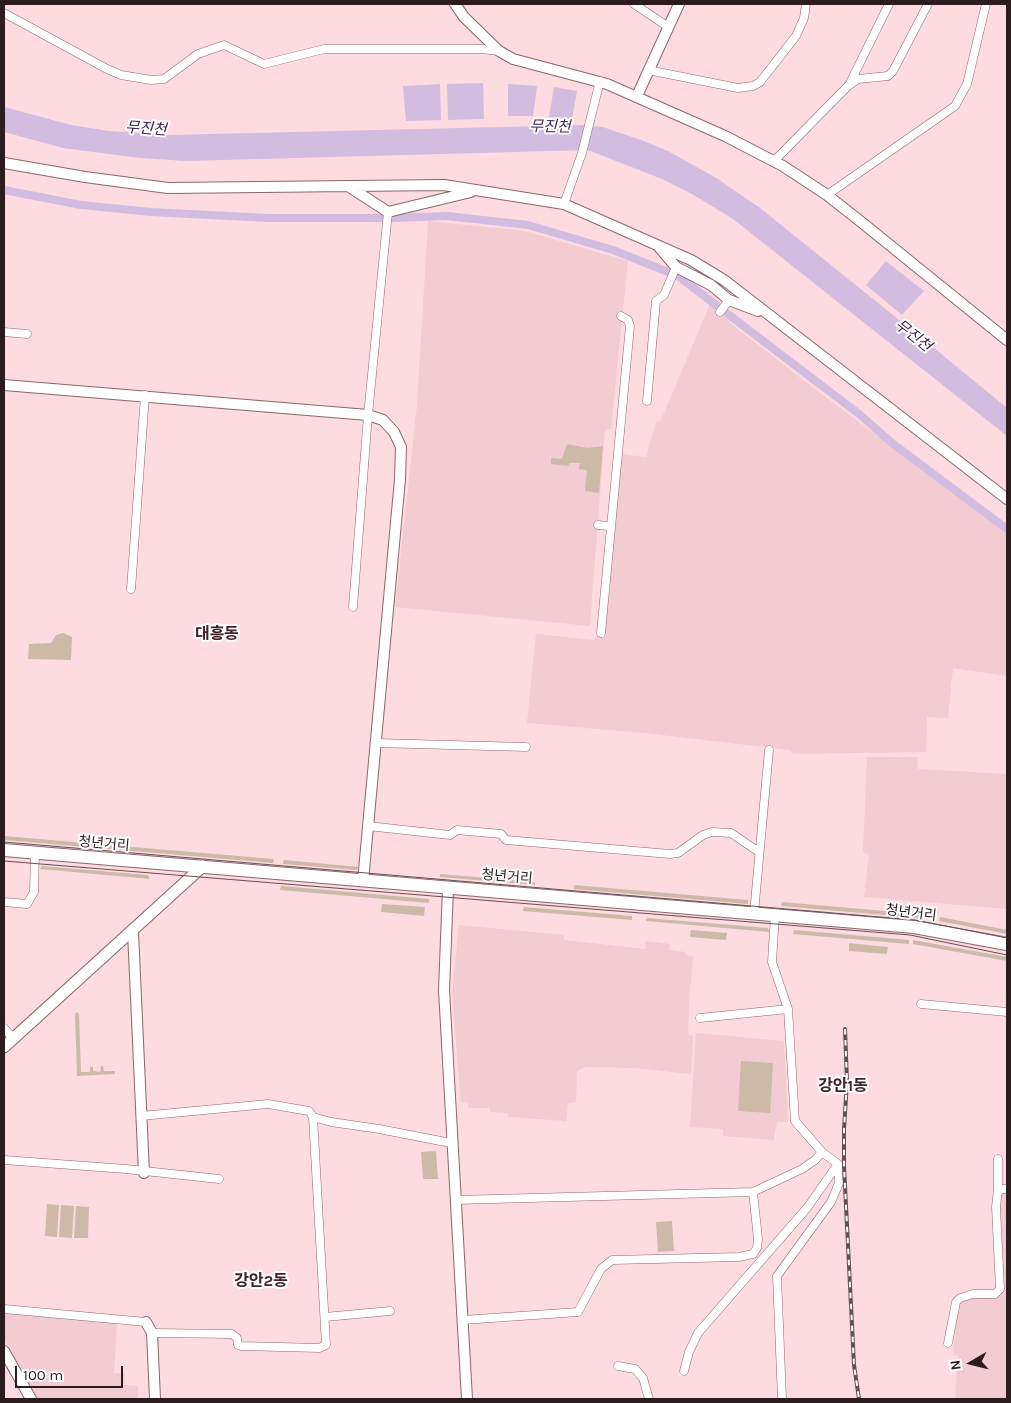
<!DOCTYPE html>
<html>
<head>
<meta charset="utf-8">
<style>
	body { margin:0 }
	#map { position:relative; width:1011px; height:1403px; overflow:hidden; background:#fedbe0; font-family:Karla,sans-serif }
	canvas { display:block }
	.frame { position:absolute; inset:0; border:5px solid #2c1c1f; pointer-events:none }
	.north { position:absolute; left:946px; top:1338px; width:50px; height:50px; -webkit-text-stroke:4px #fff; paint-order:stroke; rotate:262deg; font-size:14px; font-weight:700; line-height:20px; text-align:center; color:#2c1c1f }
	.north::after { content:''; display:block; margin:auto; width:18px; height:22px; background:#2c1c1f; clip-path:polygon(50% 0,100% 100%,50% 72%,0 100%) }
	.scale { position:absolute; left:15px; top:1366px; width:108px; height:22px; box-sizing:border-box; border:2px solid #2c1c1f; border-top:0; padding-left:6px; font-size:15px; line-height:18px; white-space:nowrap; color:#2c1c1f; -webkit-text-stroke:4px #fff; paint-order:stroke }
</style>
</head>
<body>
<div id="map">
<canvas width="1011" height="1403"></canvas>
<div class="frame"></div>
<div class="north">N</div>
<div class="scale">100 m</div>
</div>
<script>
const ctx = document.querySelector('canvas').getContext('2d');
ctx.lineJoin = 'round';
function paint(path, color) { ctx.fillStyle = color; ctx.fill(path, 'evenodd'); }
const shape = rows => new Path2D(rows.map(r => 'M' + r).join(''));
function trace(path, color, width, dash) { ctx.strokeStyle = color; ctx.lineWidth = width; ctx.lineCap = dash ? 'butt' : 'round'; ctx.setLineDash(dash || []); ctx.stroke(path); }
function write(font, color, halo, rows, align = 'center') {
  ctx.font = font + ' Karla,"Noto Sans KR",sans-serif'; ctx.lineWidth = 4; ctx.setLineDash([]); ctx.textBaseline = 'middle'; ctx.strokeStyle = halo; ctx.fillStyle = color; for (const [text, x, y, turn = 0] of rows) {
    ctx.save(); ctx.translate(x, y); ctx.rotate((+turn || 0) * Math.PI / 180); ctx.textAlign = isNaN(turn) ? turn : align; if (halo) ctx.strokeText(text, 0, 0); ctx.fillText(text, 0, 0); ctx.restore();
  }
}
paint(shape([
	[428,221,525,231,628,261,611,429,605,429,590,626,395,607,417,405],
	[710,304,729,322,812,387,1007,532,1007,676,953,668,948,718,927,717,926,752,792,754,790,750,644,733,527,723,536,634,595,640,603,625,620,454,646,457,656,422,661,420],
	[867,757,917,757,918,769,1007,774,1007,909,864,897,869,855,863,852],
	[459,925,564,935,564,940,645,949,646,941,670,944,669,950,685,952,685,955,693,956,689,1002,688,1035,693,1036,691,1074,634,1068,586,1067,577,1071,576,1102,568,1103,566,1121,508,1117,508,1113,490,1112,489,1108,468,1108,468,1102,461,1102,460,1094,452,992],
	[696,1033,784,1041,788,1122,777,1122,774,1140,723,1136,723,1129,690,1127],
	[1002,1193,1007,1193,1007,1399,955,1399,958,1356,953,1355,957,1312,960,1303,972,1297,999,1297,1002,1294,999,1216],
	[4,1313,117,1323,114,1373,125,1374,124,1385,138,1386,138,1399,36,1399,4,1338]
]), '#f3cbd2');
paint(shape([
	[567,444,587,448,603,446,599,493,585,491,587,470,579,469,580,463,570,463,568,466,551,464,551,458,562,459],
	[63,633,72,637,71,660,28,659,29,644,51,643,56,635],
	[4,836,274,859,273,863,4,840],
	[284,860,359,867,356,870,283,864],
	[42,866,148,875,150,879,40,869],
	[440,874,535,882,535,885,440,877],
	[574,885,748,900,748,904,574,889],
	[281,886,429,899,429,903,280,890],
	[782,902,930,915,930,919,781,906],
	[382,904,425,907,424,916,381,912],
	[524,907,632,916,632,920,523,911],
	[940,917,1007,930,1007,934,939,921],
	[647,918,768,928,769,932,646,921],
	[691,930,727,933,726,940,690,937],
	[794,930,909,940,909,944,793,934],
	[913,940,1007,957,1007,961,913,944],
	[849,943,888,947,887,954,849,951],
	[77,1012,79,1014,81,1072,90,1072,90,1067,93,1067,93,1071,100,1072,101,1066,103,1066,104,1071,115,1071,115,1074,77,1076,75,1014],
	[741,1061,773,1063,770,1113,738,1111],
	[436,1151,438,1179,423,1179,421,1152],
	[47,1204,59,1205,57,1237,45,1236],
	[61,1205,74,1206,72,1238,59,1237],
	[76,1206,89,1207,88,1238,74,1238],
	[672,1221,674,1251,658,1252,656,1222]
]), '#cdb9a8');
paint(shape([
	[483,83,484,119,448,120,447,84],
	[440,84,441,120,406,121,403,86],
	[508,84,537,86,533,116,508,116],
	[554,87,577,91,572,118,549,117],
	[4,107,71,125,109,131,170,135,582,125,603,127,641,140,668,151,718,179,760,208,934,348,1007,408,1007,436,733,219,692,194,662,179,588,150,186,161,140,158,63,148,4,132],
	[886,261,924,291,902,315,866,285]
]), '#d2bce0');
trace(shape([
	[4,190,81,205,151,212,269,218,382,218],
	[392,218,447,216,528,225,613,250,678,276,859,414,892,443,1007,529]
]), '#d2bce0', 8);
const minor = shape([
	[634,4,667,26],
	[4,13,107,69,121,75,151,80,164,79,198,54,224,45,264,64,324,49,481,49,499,51],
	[648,70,738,88,753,86,760,82,796,36,804,18,806,4],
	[849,85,889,4],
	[774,161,848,86,858,79,888,76,893,71,928,4],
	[827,195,955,106,967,84,986,4],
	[564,204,582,153,600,81],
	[720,312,729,300],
	[4,332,27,334],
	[647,401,656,301,664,295,676,267],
	[598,525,609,526],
	[131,589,145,395],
	[353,607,368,415,388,212],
	[601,633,630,326,628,320,621,316],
	[376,743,526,747],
	[368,826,450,835,457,830,501,834,506,840,670,854,678,853,703,835,712,832,731,833,759,852],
	[4,902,27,904,34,892,35,853],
	[754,913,769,750],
	[775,915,772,962,788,1009,795,1121,822,1152,838,1164,839,1183,831,1202,777,1276,782,1399],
	[921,1004,1007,1012],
	[700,1018,788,1009],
	[4,1028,13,1038],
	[141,1116,268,1104,309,1111,313,1117,331,1122,379,1129,451,1143],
	[4,1160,126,1169,219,1179],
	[998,1189,998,1159],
	[456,1200,753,1192,802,1169,815,1160,822,1152],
	[4,1309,146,1322],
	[325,1317,390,1311],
	[463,1320,578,1312,601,1269,612,1260,739,1257,753,1254,757,1248,758,1239,753,1192],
	[152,1333,232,1334,237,1338,238,1345,241,1346,319,1348,326,1345,313,1117],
	[948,1343,956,1302,960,1298,973,1294,995,1294,1000,1289,996,1207,998,1189,1007,1189],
	[618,1366,635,1369,643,1378,649,1399],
	[684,1371,689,1352,698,1333,807,1208,838,1164]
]);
const tertiary = shape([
	[455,4,464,17,499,51,513,59,607,84,725,136,783,166,827,195,865,225,1007,340],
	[637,96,679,4],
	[4,163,85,177,168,188,444,185,564,204,691,260,724,280,1007,499],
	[348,186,388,212,471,192],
	[659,247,676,267,711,285,729,300,758,311],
	[4,385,368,415,383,420,394,432,401,447,400,479,363,881],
	[448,888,444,990,467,1399],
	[133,932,144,1173],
	[146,1322,152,1333,155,1399],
	[4,1351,31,1399]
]);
const secondary = shape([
	[4,1047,203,866]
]);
const primary = shape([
	[4,850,914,927,1007,944]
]);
trace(minor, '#8b666c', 9);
trace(tertiary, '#8b666c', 12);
trace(secondary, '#8b666c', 13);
trace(primary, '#8b666c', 14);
trace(minor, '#fff', 8);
trace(tertiary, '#fff', 10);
trace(secondary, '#fff', 11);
trace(primary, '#fff', 12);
trace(shape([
	[4,842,915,920,1007,938],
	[4,861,910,935,1007,955]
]), '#644f52', 1);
const rail = shape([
	[845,1029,847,1082,844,1129,844,1166,854,1365,859,1399]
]);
trace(rail, '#644f52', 4);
trace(rail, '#fff', 2, [5.5]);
write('14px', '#2c1c1f', '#fff', [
	["청년거리",104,844,5],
	["청년거리",507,877,5],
	["청년거리",911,913,7]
]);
write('italic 15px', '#3e214e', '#fff', [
	["무진천",550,127,1],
	["무진천",146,129,4],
	["무진천",913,336,38]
]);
write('bold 16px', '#412228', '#fff', [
	["대흥동",217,634],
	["강안1동",843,1086],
	["강안2동",261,1281]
]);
</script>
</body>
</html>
